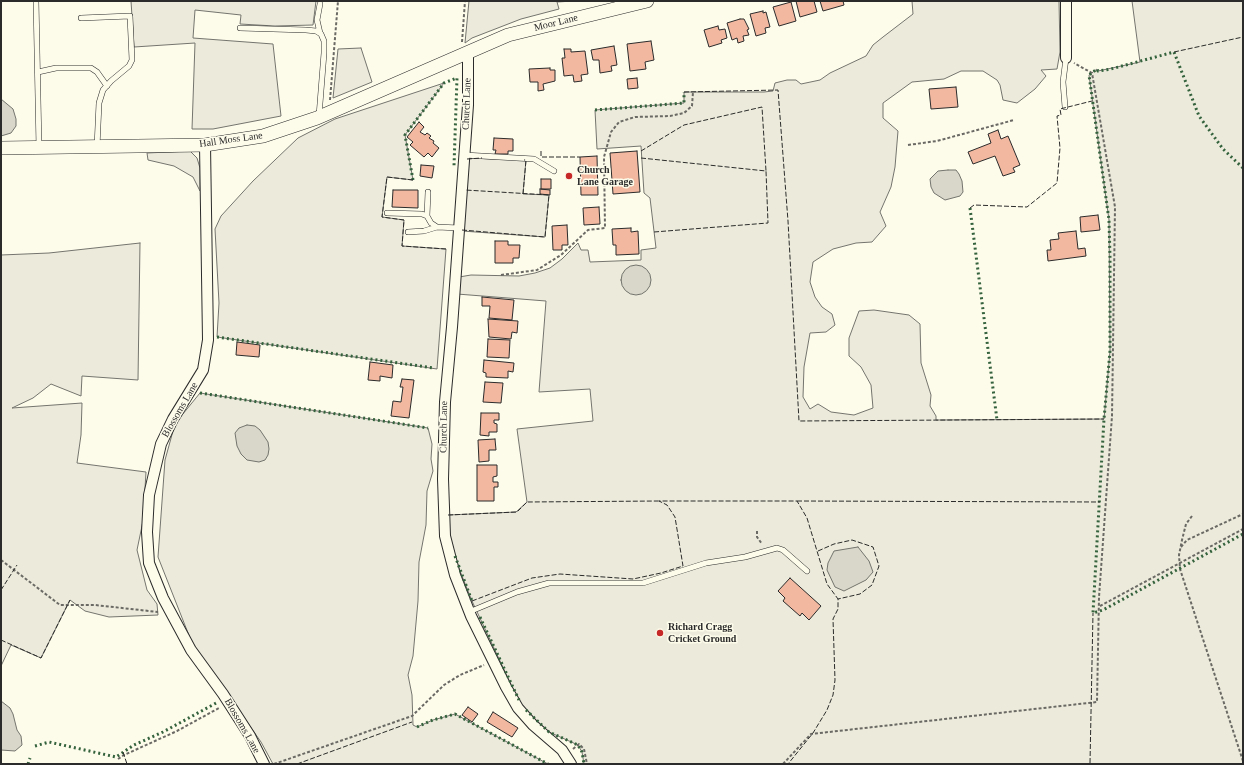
<!DOCTYPE html>
<html>
<head>
<meta charset="utf-8">
<style>
	body { margin:0 }
	#map { position:relative; width:1244px; height:765px; overflow:hidden; background:#fdfbea; font-family:Georgia,serif }
	canvas { display:block }
	.frame { position:absolute; inset:0; border:2px solid #2b2b2b; pointer-events:none }
</style>
</head>
<body>
<div id="map">
<canvas width="1244" height="765"></canvas>
<div class="frame"></div>
</div>
<script>
const ctx = document.querySelector('canvas').getContext('2d');
ctx.lineJoin = 'round';
function paint(path, color) { ctx.fillStyle = color; ctx.fill(path, 'evenodd'); }
const shape = rows => new Path2D(rows.map(r => 'M' + r).join(''));
function trace(path, color, width, dash) { ctx.strokeStyle = color; ctx.lineWidth = width; ctx.lineCap = dash ? 'butt' : 'round'; ctx.setLineDash(dash || []); ctx.stroke(path); }
function write(font, color, halo, rows, align = 'center') {
  ctx.font = font + ' Georgia,serif'; ctx.lineWidth = 3; ctx.setLineDash([]); ctx.textBaseline = 'middle'; ctx.strokeStyle = halo; ctx.fillStyle = color; for (const [text, x, y, turn = 0] of rows) {
    ctx.save(); ctx.translate(x, y); ctx.rotate((+turn || 0) * Math.PI / 180); ctx.textAlign = isNaN(turn) ? turn : align; if (halo) ctx.strokeText(text, 0, 0); ctx.fillText(text, 0, 0); ctx.restore();
  }
}
const green = shape([
	[131,1,316,1,313,25,275,26,240,24,241,15,195,10,193,38,273,44,281,116,213,129,192,129,195,43,134,47,131,1],
	[469,1,573,1,557,2,559,9,521,19,472,38,465,43,469,1],
	[912,1,1059,1,1060,52,1057,69,1041,70,1046,76,1035,89,1017,103,1003,100,1000,85,997,80,983,71,961,71,944,79,912,82,883,103,883,118,898,131,895,167,891,187,880,212,886,226,872,242,856,243,833,249,813,262,810,282,815,297,822,307,832,314,835,325,826,332,810,333,804,367,803,397,810,409,818,404,831,412,854,415,873,408,871,385,861,367,849,356,849,338,859,311,874,310,909,315,920,324,921,363,931,395,930,406,936,416,936,420,1104,419,1110,351,1109,220,1089,75,1097,69,1098,71,1140,62,1132,1,1243,1,1243,764,584,764,582,752,578,745,549,732,521,706,472,601,460,571,451,544,448,533,448,515,516,512,527,502,517,429,593,421,590,389,539,392,546,301,457,294,459,277,471,275,519,276,535,273,550,268,562,259,578,243,581,250,588,250,590,262,641,260,641,250,656,248,650,198,644,193,641,146,597,149,595,110,684,103,684,92,764,92,773,91,775,83,787,80,796,80,801,84,820,80,830,73,866,56,873,45,883,37,913,14,912,1],
	[361,48,372,82,333,98,338,49,361,48],
	[444,83,405,135,413,180,387,177,382,217,404,220,402,246,446,249,437,369,217,337,219,303,215,229,221,216,253,181,298,138,335,119,444,83],
	[190,151,197,158,200,168,200,191,193,177,174,166,148,160,147,153,190,151],
	[467,158,526,160,523,194,549,195,545,237,462,231,467,158],
	[140,243,138,380,82,376,81,396,51,384,33,398,12,408,82,403,81,435,77,463,146,472,143,521,137,550,147,590,157,604,158,615,109,617,85,611,70,600,41,658,11,645,1,666,1,255,49,253,140,243],
	[200,393,428,428,432,444,431,459,433,471,427,491,426,525,419,562,418,601,413,656,408,675,412,695,413,725,417,727,433,720,455,714,548,764,273,764,261,742,192,643,158,557,165,460,173,431,178,420,200,393]
]);
paint(green, '#ecebdb');
trace(green, '#74746e', 1);
const water = shape([
	[1,99,13,109,16,119,16,126,11,133,1,136,1,99],
	[948,170,956,170,959,174,962,181,963,192,960,196,945,200,934,193,931,187,930,179,938,171,948,170],
	'621 280a15 15 0 1 1 30 0a15 15 0 1 1-30 0Z',
	[247,425,255,426,260,430,268,442,269,449,268,455,265,460,259,462,247,460,241,454,237,446,235,433,239,428,247,425],
	[858,547,869,561,873,572,866,580,844,591,835,587,827,570,828,563,834,551,858,547],
	[1,701,10,708,13,714,17,730,21,736,22,745,15,751,1,750,1,701]
]);
paint(water, '#d8d7c9');
trace(water, '#74746e', 1);
const building = shape([
	[796,1,814,1,817,12,800,17,796,1],
	[820,1,843,1,844,5,823,11,820,1],
	[791,2,796,21,779,26,773,7,791,2],
	[763,11,763,13,766,12,770,27,765,28,766,33,756,36,750,14,763,11],
	[740,19,744,19,749,29,747,30,749,35,743,36,744,41,738,43,737,38,732,40,727,23,740,19],
	[718,26,719,30,725,29,727,38,721,40,722,43,709,47,704,30,718,26],
	[651,41,654,60,645,62,646,69,630,71,627,44,651,41],
	[614,46,617,65,611,66,612,71,600,73,599,60,593,60,591,50,614,46],
	[564,49,571,49,571,52,585,51,588,74,581,75,582,81,574,82,573,75,564,76,562,58,565,58,564,49],
	[550,68,550,70,555,70,555,81,543,84,544,90,538,91,538,82,530,82,529,69,550,68],
	[637,78,638,88,628,89,627,79,637,78],
	[956,87,958,107,931,109,929,89,956,87],
	[419,122,424,127,420,132,425,135,427,133,431,136,429,138,434,141,433,143,439,148,432,157,428,153,424,157,410,145,413,142,407,137,419,122],
	[998,130,1001,139,1008,136,1020,165,1013,168,1015,172,1003,176,995,156,973,164,968,152,991,143,988,134,998,130],
	[494,138,513,139,513,151,508,151,508,154,495,154,496,150,493,150,494,138],
	[637,151,640,192,613,194,610,153,637,151],
	[597,156,598,195,581,195,580,157,597,156],
	[421,165,434,166,432,178,420,176,421,165],
	[541,179,551,179,551,189,541,189,541,179],
	[540,189,550,190,550,195,540,194,540,189],
	[393,190,418,190,418,208,392,207,393,190],
	[599,207,600,224,584,225,583,208,599,207],
	[1098,215,1100,230,1081,232,1080,217,1098,215],
	[567,225,568,245,562,245,562,250,553,250,552,226,567,225],
	[631,228,631,232,638,231,639,254,616,255,616,245,613,245,612,229,631,228],
	[1076,231,1078,249,1085,248,1086,256,1048,261,1047,250,1051,250,1050,240,1059,239,1058,233,1076,231],
	[495,241,508,241,508,245,520,245,519,258,513,258,513,263,495,263,495,241],
	[482,297,514,300,512,320,489,318,490,306,482,306,482,297],
	[488,319,518,321,517,333,512,332,511,339,489,337,488,319],
	[488,339,510,340,509,358,487,357,488,339],
	[237,342,260,345,259,357,236,355,237,342],
	[484,360,514,363,513,372,508,371,508,378,486,377,486,373,483,372,484,360],
	[370,362,393,365,392,378,380,376,380,381,368,380,370,362],
	[402,379,414,380,409,418,391,416,393,401,401,402,403,387,400,387,402,379],
	[485,382,503,383,501,403,483,402,485,382],
	[481,413,499,413,499,420,494,420,494,423,497,424,497,432,489,432,489,436,480,435,481,413],
	[495,439,496,450,489,450,489,461,479,462,478,440,495,439],
	[477,465,497,465,497,476,493,477,493,482,498,482,498,487,494,487,494,501,477,501,477,465],
	[790,578,821,606,809,620,802,613,800,616,783,601,785,598,778,591,790,578],
	[468,707,478,714,472,722,462,715,468,707],
	[493,712,518,728,512,737,487,722,493,712]
]);
paint(building, '#f2b8a0');
trace(building, '#2b2b2b', 1);
const service = shape([
	[36,1,39,147],
	[320,4,317,20,320,33],
	[81,18,130,16,132,60,129,66,111,81,103,90,99,103,97,147],
	[240,28,306,30,316,31,321,34,324,41,324,53,319,116],
	[38,72,56,68,91,68,97,72,107,86],
	[1065,107,1063,82,1066,58],
	[464,155,534,159,554,171],
	[428,192,427,216,431,223,437,227,459,228],
	[387,213,422,214,427,216],
	[408,232,424,231,437,227],
	[469,612,517,592,549,583,643,583,706,563,745,557,777,548,783,550,807,571]
]);
const minor = shape([
	[1066,1,1066,58],
	[468,53,468,105,452,327,445,402,443,479,445,536,455,575,471,616,506,687,518,708,533,725,562,750,571,764],
	[205,145,208,340,203,370,173,419,161,444,149,495,147,532,149,563,163,598,191,650,223,694,250,736,264,764]
]);
const tertiary = shape([
	[1,148,205,145,263,136,317,118,508,35,647,1]
]);
trace(service, '#2b2b2b', 6);
trace(minor, '#2b2b2b', 12);
trace(tertiary, '#2b2b2b', 14);
trace(shape([
	[462,42,465,1],
	[330,100,338,1],
	[908,145,937,141,1014,120],
	[501,275,537,270,561,255,588,230,605,228,604,157,611,132,619,122,635,117,670,116,684,113,692,106,693,92],
	[1192,516,1186,524,1182,540,1179,555,1180,569,1243,761],
	[757,531,757,537,762,544],
	[1181,547,1187,540,1243,514],
	[1,560,60,605,95,605,158,612],
	[1100,606,1243,529],
	[573,749,579,744,584,749,587,764],
	[118,759,124,755,177,731,219,708],
	[274,764,412,716,444,685,460,675,484,665],
	[783,764,811,734,1097,702,1099,597,1112,416,1115,207,1092,73,1074,63]
]), '#6a6964', 2, [3, 2]);
trace(service, '#fdfbea', 5);
trace(minor, '#fdfbea', 10);
trace(tertiary, '#fdfbea', 13);
trace(shape([
	[595,110,684,103,684,92],
	[1243,168,1223,149,1199,116,1174,52,1111,69,1098,71,1097,69,1089,75,1109,220,1110,257,1110,351,1104,419,1093,613,1103,610,1243,534],
	[413,180,405,135,444,83,457,78,454,166],
	[970,208,997,420],
	[217,337,434,368],
	[200,393,428,428],
	[455,556,472,601],
	[480,617,519,700],
	[526,710,549,732,578,745,582,752,584,764],
	[417,727,433,720,455,714,548,764],
	[35,746,49,742,116,757,134,745,163,732,218,702],
	[28,764,30,758]
]), '#34623c', 3, [2, 3]);
trace(shape([
	[1174,52,1243,37],
	[684,92,778,90,788,221,799,421,1104,419],
	[541,151,541,157,580,157],
	[641,151,684,125,762,107,766,171],
	[641,158,766,171,768,223,654,232],
	[467,159,482,158],
	[413,180,387,177,382,217,404,220,402,246,446,249],
	[523,194,526,160,524,160],
	[970,208,974,205,1027,207,1057,183,1060,148,1057,116,1061,115,1060,109,1092,101],
	[462,230,545,237,549,195,465,190],
	[797,501,1100,502],
	[448,515,517,512,527,502,659,501],
	[818,551,834,544,852,540,873,547,879,566,872,585,860,594,838,599],
	[1,590,17,565],
	[472,601,532,578,560,574,633,579,661,573,683,566,675,517,667,505,659,501,797,501,807,518,827,584,838,599,838,609,833,619,835,680,833,695,827,710,813,733,788,764],
	[1,640,41,658,70,600],
	[123,752,127,764],
	[1090,763,1093,613],
	[297,764,412,722]
]), '#2b2b2b', 1, [5, 2]);
for (const [x, y, r, color] of [
	[569,176,4,"#c62828"],
	[660,633,4,"#c62828"]
]) { const dot = new Path2D(); dot.arc(x, y, r, 0, 2 * Math.PI); ctx.fillStyle = color; ctx.fill(dot); trace(dot, '#fdfbea', 1.5); }
write('10px', '#2b2b2b', '#fdfbea', [
	["Moor Lane",556,23,-14],
	["Church Lane",467,104,-88],
	["Hall Moss Lane",231,140,-8],
	["Blossoms Lane",180,410,-60],
	["Church Lane",444,427,-89],
	["Blossoms Lane",242,726,60]
]);
write('bold 10px', '#2b2b2b', '#fdfbea', [
	["Church",577,170],
	["Lane Garage",577,182],
	["Richard Cragg",668,627],
	["Cricket Ground",668,639]
], 'left');
</script>
</body>
</html>
